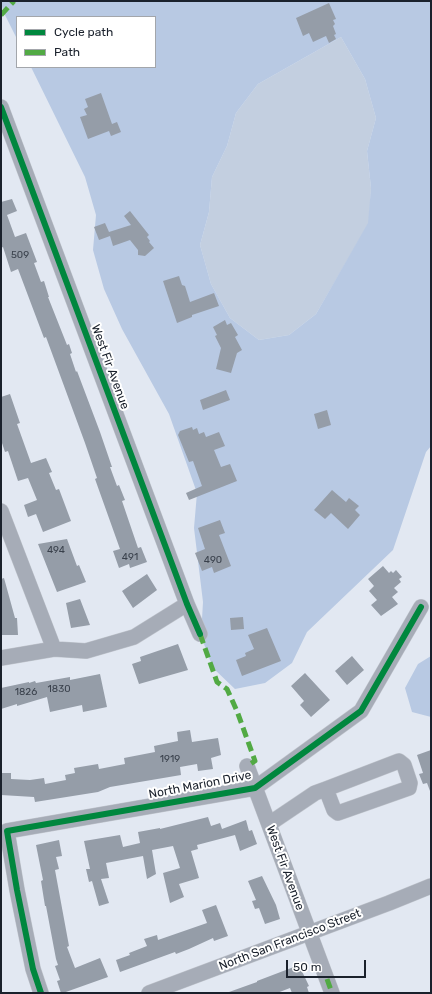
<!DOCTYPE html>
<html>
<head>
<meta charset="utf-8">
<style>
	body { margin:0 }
	#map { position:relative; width:432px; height:994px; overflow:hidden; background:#e2e8f2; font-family:Rubik,sans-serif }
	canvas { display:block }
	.frame { position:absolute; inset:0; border:2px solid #1a212c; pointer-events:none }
	.legend { position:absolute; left:16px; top:16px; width:140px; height:52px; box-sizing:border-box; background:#fff; border:1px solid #a3a6ab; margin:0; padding:5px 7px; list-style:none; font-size:12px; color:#1a212c }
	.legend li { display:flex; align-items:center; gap:8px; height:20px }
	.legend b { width:20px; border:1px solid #a3a6ab }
	.scale { position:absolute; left:286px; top:960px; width:80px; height:18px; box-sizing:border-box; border:2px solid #1a212c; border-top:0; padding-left:5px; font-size:12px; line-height:14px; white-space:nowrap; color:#1a212c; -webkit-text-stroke:3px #fff; paint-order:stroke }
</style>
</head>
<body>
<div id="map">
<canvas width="432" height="994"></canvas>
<div class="frame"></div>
<ul class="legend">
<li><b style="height:5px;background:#00873e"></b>Cycle path</li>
<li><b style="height:5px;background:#52aa44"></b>Path</li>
</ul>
<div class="scale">50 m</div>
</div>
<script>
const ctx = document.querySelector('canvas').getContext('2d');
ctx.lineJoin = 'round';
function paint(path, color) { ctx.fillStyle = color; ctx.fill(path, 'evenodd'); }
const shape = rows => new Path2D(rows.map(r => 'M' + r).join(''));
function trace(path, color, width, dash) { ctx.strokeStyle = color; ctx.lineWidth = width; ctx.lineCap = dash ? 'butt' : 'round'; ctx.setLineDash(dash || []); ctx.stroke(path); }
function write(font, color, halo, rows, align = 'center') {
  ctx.font = font + ' Rubik,sans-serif'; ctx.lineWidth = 4; ctx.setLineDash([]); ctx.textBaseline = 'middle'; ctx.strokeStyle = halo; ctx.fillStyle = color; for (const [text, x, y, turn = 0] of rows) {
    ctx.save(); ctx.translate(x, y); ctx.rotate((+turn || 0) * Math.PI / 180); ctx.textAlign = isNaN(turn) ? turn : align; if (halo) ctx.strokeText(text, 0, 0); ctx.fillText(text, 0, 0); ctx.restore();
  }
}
paint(shape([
	[341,37,365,79,376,118,367,151,371,188,369,223,316,314,289,335,259,340,230,318,211,284,200,245,209,212,212,177,227,146,236,113,258,84]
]), '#c3cfe0');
paint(shape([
	[1,1,431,1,431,446,426,452,393,550,307,632,292,663,265,683,235,689,213,668,201,636,203,602,194,528,197,493,169,414,122,329,104,289,93,250,96,215,85,177,31,67,155,67,155,17,17,17,17,39,3,11],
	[341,37,365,79,376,118,367,151,371,188,368,223,316,314,289,335,259,340,230,318,211,284,200,245,209,212,212,177,227,146,236,113,258,84],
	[431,656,431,717,412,712,405,688,418,664]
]), '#b8c9e3');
paint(shape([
	[329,3,336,19,333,20,335,24,333,26,336,34,334,35,336,39,329,43,326,36,313,42,309,33,303,36,296,18],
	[101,93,112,124,117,122,121,132,111,136,109,131,88,139,80,117,87,115,84,109,88,107,85,99],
	[12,199,17,211,7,215,15,237,26,233,37,262,34,263,41,282,44,281,49,297,48,297,67,345,69,344,72,353,70,354,76,372,77,371,100,432,112,467,110,467,117,486,119,485,125,500,122,501,138,548,141,547,147,562,130,568,129,564,119,568,113,551,120,549,95,479,97,478,85,443,46,337,44,338,18,269,11,272,3,247,1,248,1,202],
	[130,211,149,235,147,237,150,241,149,242,154,248,145,256,138,255,138,250,130,240,113,246,110,236,99,240,94,227,105,223,109,232,131,225,124,216],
	[179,276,182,285,185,286,190,302,214,293,219,306,192,315,192,317,177,323,163,281],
	[225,320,227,325,231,323,238,335,235,337,242,350,237,353,231,373,216,369,221,348,215,336,217,335,213,327],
	[226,390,230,400,203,410,200,400],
	[10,394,20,423,17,424,31,463,46,458,52,472,49,473,56,490,59,489,71,521,43,532,36,514,28,517,24,505,37,500,28,478,18,481,8,451,5,452,1,440,1,397],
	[327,410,331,425,318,429,314,414],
	[192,427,193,430,197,428,199,434,204,432,206,437,219,432,225,446,214,450,221,467,230,464,237,481,189,500,186,493,202,486,193,461,189,462,178,435,180,431],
	[332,490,346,502,349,498,359,506,355,510,360,515,348,529,331,513,325,519,314,510],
	[220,520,225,533,219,535,231,566,214,573,212,567,202,571,195,553,205,549,198,528],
	[67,539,77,566,79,565,86,582,57,592,38,544],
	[383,566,389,573,391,571,393,573,396,570,402,577,399,579,401,582,394,588,398,592,392,597,398,604,381,616,371,605,377,600,369,591,374,586,368,579],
	[147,574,157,590,133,608,122,591],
	[4,578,15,618,17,618,18,635,1,635,1,579],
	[80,599,90,625,71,628,66,603],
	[243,617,244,629,231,630,230,618],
	[267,628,281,661,242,676,236,660,246,656,245,653,254,649,248,635],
	[178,644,188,670,139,684,132,664,141,661,140,657],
	[352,656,364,670,347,685,335,671],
	[305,673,330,700,311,717,300,705,304,701,291,686],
	[100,674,107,707,83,712,82,705,50,712,47,697,17,706,17,704,1,709,1,688,29,682,29,683,35,681,36,683,70,677,70,680],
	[190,730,192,742,218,738,221,755,211,758,213,769,198,771,197,764,180,767,181,775,110,787,98,792,35,802,34,797,1,795,1,773,11,773,11,779,30,780,44,778,45,784,66,780,65,775,75,773,74,768,98,764,99,769,125,764,124,758,155,752,154,746,178,741,177,732],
	[431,750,431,791,430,791,427,783,423,784,419,774,423,773,417,755],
	[208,817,211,826,220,823,222,829,246,820,249,831,252,830,257,844,240,851,235,835,197,845,198,849,191,851,199,878,179,884,184,897,170,903,163,873,180,868,173,846,152,850,156,874,147,879,143,856,106,863,109,878,101,879,109,903,99,906,92,881,89,882,86,869,90,869,84,841,120,835,123,847,140,843,138,832,160,828,160,829],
	[59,840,62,856,56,857,59,869,55,870,69,946,67,947,75,968,100,958,108,977,63,993,61,993,57,981,60,980,55,966,58,965,56,959,46,906,45,906,41,881,43,880,36,845],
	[262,876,276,905,280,919,265,924,259,908,255,909,252,901,256,900,248,881],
	[216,905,228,936,214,941,213,938,189,949,176,954,175,952,120,972,116,960,130,955,129,953,147,946,144,939,157,935,158,940,207,923,202,910],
	[299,965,309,986,307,987,309,993,292,993,290,988,277,993,229,993,229,992,257,982,257,981]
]), '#959da8');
const minor = shape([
	[1,107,187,604,200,634],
	[1,511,54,649],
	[1,658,54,649,86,651,134,637,187,604],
	[247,766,332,993],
	[269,824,315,793,326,789,399,761,404,765,410,783,409,788,338,813,334,810,326,789],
	[41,993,33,969,17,890,7,831,255,788,361,711,421,607],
	[149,993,389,903,431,886]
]);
trace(minor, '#c0c5cd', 16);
trace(minor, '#a6acb7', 15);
trace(shape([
	[1,15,14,1],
	[200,634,217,682,227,689,237,711,255,761,247,766],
	[327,979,332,993]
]), '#52aa44', 5, [10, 5]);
trace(shape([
	[1,107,187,604,200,634],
	[41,993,33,969,17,890,7,831,255,788,361,711,421,607]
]), '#00873e', 6);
write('10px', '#39404b', null, [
	["509",20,255],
	["494",56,550],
	["491",130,557],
	["490",213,560],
	["1830",59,689],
	["1826",26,692],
	["1919",170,759]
]);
write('12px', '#1a212c', '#fff', [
	["West Fir Avenue",110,367,70],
	["North Marion Drive",200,785,-11],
	["West Fir Avenue",285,868,70],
	["North San Francisco Street",290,940,-21]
]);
</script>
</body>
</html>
